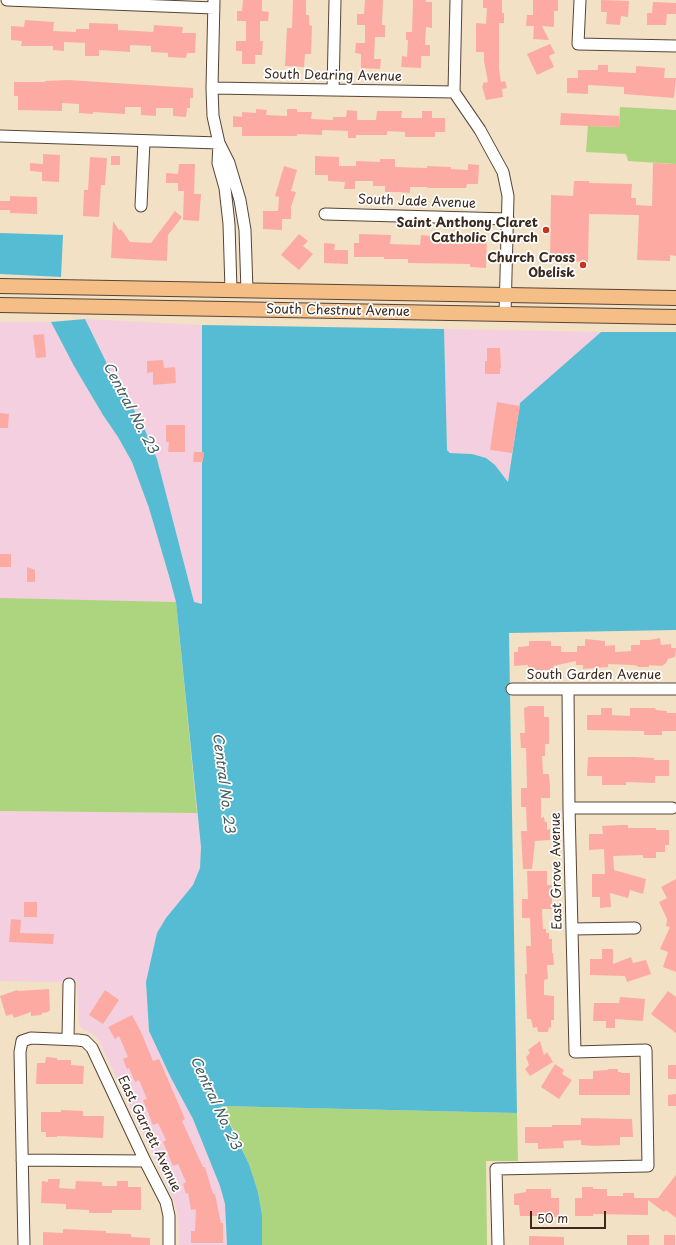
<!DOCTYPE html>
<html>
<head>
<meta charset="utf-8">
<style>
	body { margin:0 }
	#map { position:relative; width:676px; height:1245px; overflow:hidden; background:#f2e1c5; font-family:"Playpen Sans",sans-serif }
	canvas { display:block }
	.scale { position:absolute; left:530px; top:1211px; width:76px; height:18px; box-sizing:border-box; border:2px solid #3b2a1e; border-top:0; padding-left:5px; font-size:12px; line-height:14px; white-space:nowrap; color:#3b2a1e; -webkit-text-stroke:3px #fff; paint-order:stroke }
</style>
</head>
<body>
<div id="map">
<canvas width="676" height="1245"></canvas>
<div class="scale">50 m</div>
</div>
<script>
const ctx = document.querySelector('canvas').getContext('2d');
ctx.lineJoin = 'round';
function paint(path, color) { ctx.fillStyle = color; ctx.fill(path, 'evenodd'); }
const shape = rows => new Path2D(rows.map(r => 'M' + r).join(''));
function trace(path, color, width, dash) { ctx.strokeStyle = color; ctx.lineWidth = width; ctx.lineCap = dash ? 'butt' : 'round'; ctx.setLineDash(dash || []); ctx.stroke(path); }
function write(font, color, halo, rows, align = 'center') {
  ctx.font = font + ' "Playpen Sans",sans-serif'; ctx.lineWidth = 3.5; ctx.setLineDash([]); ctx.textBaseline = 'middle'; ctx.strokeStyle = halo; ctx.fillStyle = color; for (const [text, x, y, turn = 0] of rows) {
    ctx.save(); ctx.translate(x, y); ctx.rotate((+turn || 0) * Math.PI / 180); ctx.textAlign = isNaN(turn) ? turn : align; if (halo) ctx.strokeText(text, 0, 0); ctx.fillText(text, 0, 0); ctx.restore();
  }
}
paint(shape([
	[85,319,202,325,202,604,194,603,157,459,142,423,112,374],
	[0,322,51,322,74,366,103,415,118,437,132,462,149,508,176,602,0,598],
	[444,329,601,332,520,404,508,482,495,465,472,454,450,453,447,450],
	[0,811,197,813,201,847,200,868,193,885,166,918,146,982,149,1031,171,1078,193,1119,220,1186,225,1204,227,1245,179,1245,178,1214,175,1203,166,1183,100,1043,97,1038,91,1033,84,1030,79,1025,77,981,55,982,0,981]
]), '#f3cfe0');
paint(shape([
	[620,107,676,110,676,164,628,161,626,154,586,152,588,126,619,127],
	[0,598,176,602,197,813,0,811],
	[221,1106,517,1113,518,1161,486,1161,487,1245,262,1245,262,1215,258,1192,249,1164,234,1131]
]), '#add47e');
paint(shape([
	[0,233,63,235,61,277,0,274],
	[85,319,112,374,142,423,157,459,194,602,202,604,202,325,444,329,447,450,450,453,472,454,486,458,495,465,508,482,520,403,601,332,676,332,676,630,509,633,517,1113,221,1106,249,1164,258,1192,262,1215,262,1245,227,1245,225,1204,220,1186,193,1119,171,1078,149,1031,146,982,157,933,166,918,193,885,200,868,201,847,176,602,169,576,149,508,132,462,118,437,103,415,74,366,51,322]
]), '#56bcd4');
paint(shape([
	[243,0,262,0,262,11,269,12,268,21,260,21,260,41,263,41,262,55,255,55,255,64,242,64,242,51,236,51,236,41,246,41,246,21,237,21,237,11,242,11],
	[293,0,306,0,306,15,309,15,309,25,312,26,311,54,305,54,304,67,285,66,287,28,292,28],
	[365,0,383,0,382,25,385,25,385,37,375,37,374,59,381,59,380,69,361,68,361,54,355,53,356,43,365,43,365,25,357,25,357,14,364,14],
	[413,0,426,0,426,2,432,2,432,28,426,27,425,45,430,45,430,56,421,56,421,68,401,67,402,56,407,57,408,40,406,40,406,32,412,32],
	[483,0,502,0,502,13,504,13,504,23,499,23,499,69,501,82,505,81,507,88,502,89,503,97,486,100,482,86,483,86,483,83,488,82,484,61,484,52,476,52,476,23,486,24,487,8,483,8],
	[533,0,558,0,558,11,554,11,554,27,542,26,549,40,533,39,534,26,526,26,527,15,533,15],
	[601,0,629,1,628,17,621,16,620,25,606,24,607,12,601,12],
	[653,2,676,3,676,14,667,14,666,25,647,25,647,13,652,13],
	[25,20,54,22,53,31,76,32,76,29,89,29,89,23,118,24,118,30,137,31,153,32,154,25,183,27,182,33,196,33,195,53,187,53,186,58,168,57,168,53,151,52,151,46,130,45,130,52,99,50,99,56,85,56,85,43,64,42,64,51,53,50,53,46,21,46,22,41,11,40,11,26,24,27],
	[550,44,555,53,549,56,554,67,537,75,527,54],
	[598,65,608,65,608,72,636,73,636,66,665,68,664,78,676,78,674,98,624,94,624,87,588,85,588,94,567,93,567,78,578,78,578,70,598,70],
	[68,80,193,88,193,98,190,98,190,108,187,108,186,117,173,116,173,108,156,108,156,116,141,115,141,107,125,107,125,114,93,112,93,114,79,113,79,104,62,103,62,111,18,110,18,96,14,96,14,82,45,82,45,81],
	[256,109,267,110,266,115,287,116,287,109,297,109,297,112,312,112,311,119,333,120,333,117,346,117,347,110,357,111,357,120,376,120,377,111,402,111,401,118,422,118,422,111,432,111,432,118,445,118,445,132,435,132,435,137,405,137,405,132,387,131,387,135,356,135,356,138,348,138,348,131,322,130,322,135,297,134,297,136,242,136,242,127,233,127,233,116,242,117,242,112,256,113],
	[561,113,619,116,619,127,560,125],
	[43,154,60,155,59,182,42,181,42,172,30,171,30,163,43,164],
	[111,156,120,156,120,165,111,165],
	[315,156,339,157,339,166,356,166,356,161,380,162,380,159,395,159,395,167,427,168,427,166,451,167,451,169,468,170,468,164,479,165,478,184,467,184,466,188,427,188,427,187,410,187,410,193,399,192,385,192,385,186,373,186,373,181,355,181,355,189,344,189,345,182,328,181,328,175,315,175],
	[90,157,107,158,105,185,101,185,99,217,83,216,84,190,88,190],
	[653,163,676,164,676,256,670,255,670,261,637,260,639,215,589,214,588,262,550,261,551,195,573,196,574,181,589,181,589,183,632,184,631,198,636,198,636,205,652,206],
	[179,164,195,164,194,194,201,194,199,221,183,220,184,191,178,191,178,183,166,183,166,173,178,174],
	[284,166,297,170,291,191,296,192,291,207,291,219,282,219,282,230,263,229,263,211,278,211,279,197,275,196],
	[10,196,37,197,37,214,10,213,10,210,0,210,0,201,10,201],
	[175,211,182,217,168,235,167,261,111,258,113,221,119,230,121,229,130,242,151,243],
	[299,234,308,241,303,246,313,254,299,270,281,255],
	[359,234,391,235,390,244,420,245,421,235,432,236,431,242,448,242,448,235,487,237,486,268,470,267,470,264,408,263,408,259,384,259,384,257,354,257,354,243,359,243],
	[324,243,335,244,334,250,348,250,348,264,324,263],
	[44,334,46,357,36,358,33,335],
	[487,348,500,348,501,368,500,368,500,374,485,374,485,361,487,361],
	[163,360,164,368,175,367,176,383,153,385,153,372,147,373,147,361],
	[497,402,520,406,512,453,490,450],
	[0,413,9,414,8,428,0,428],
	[166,425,185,425,185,452,168,452,169,442,166,442],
	[194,452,204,452,203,462,193,462],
	[0,554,11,554,11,567,0,567],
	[27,567,35,570,35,582,27,582],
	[660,638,661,645,671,644,671,648,676,648,675,657,668,659,666,663,662,666,649,665,649,667,638,667,638,666,632,665,608,664,608,667,583,669,583,665,576,665,576,661,553,666,553,670,528,670,528,665,514,666,514,652,518,652,518,647,529,646,529,641,551,641,551,646,561,646,561,652,577,652,577,646,585,646,585,639,605,641,605,646,615,645,615,652,631,651,631,645,640,645,640,640,649,640],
	[529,706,544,706,544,717,549,717,549,744,545,744,545,756,542,756,543,774,549,774,550,787,550,798,541,798,541,818,544,817,545,822,547,822,547,830,550,829,550,840,535,841,532,869,523,869,521,831,527,831,526,807,521,807,521,788,527,788,526,748,521,748,520,733,525,733,524,708],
	[601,708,612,708,612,715,630,716,630,708,655,708,656,710,667,711,667,713,676,713,676,731,662,731,662,735,644,735,644,731,587,730,587,715,601,715],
	[588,757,634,757,654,758,654,760,669,760,669,776,655,776,655,783,626,782,626,785,602,785,602,776,587,776],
	[621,825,628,825,628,828,656,828,656,830,669,830,669,845,665,845,665,852,656,852,656,858,643,858,643,855,613,856,614,870,646,879,643,894,630,890,628,898,610,893,611,907,600,908,600,897,592,897,592,874,605,874,604,849,589,850,589,834,603,834,602,826],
	[527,871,547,871,547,885,552,885,552,909,542,909,543,929,546,929,546,933,549,933,549,939,552,939,552,953,553,953,554,965,547,965,548,979,544,980,544,995,554,996,554,1020,551,1020,551,1028,549,1027,548,1032,538,1032,537,1027,533,1028,531,1019,527,1019,525,974,527,974,526,946,531,946,530,918,522,918,522,899,528,899],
	[676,879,676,972,663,967,668,952,660,949,670,927,666,926,667,919,659,902,667,898,661,887],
	[24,902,37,902,37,917,24,917],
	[11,919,21,920,20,933,54,934,53,944,9,942],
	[602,949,613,949,613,964,631,957,633,963,646,960,651,974,627,982,625,976,590,975,590,959,602,959],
	[49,989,50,1010,48,1012,42,1013,41,1015,31,1016,31,1012,14,1018,12,1014,6,1016,0,996,17,990,18,991],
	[105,990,119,1000,103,1024,89,1015],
	[668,991,676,997,676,1033,651,1014],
	[620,997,645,999,643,1021,615,1019,615,1028,606,1028,606,1021,593,1021,594,1003,619,1003],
	[132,1015,141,1032,153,1061,159,1059,185,1119,182,1121,203,1167,205,1167,213,1194,215,1194,221,1223,223,1223,223,1243,191,1243,191,1231,195,1231,196,1209,191,1210,188,1193,186,1194,183,1184,186,1182,178,1164,173,1166,163,1142,166,1140,158,1123,153,1125,143,1100,147,1099,139,1080,135,1082,129,1068,127,1069,123,1059,128,1057,119,1036,115,1039,108,1027],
	[540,1041,544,1055,547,1052,553,1062,530,1076,525,1069,529,1065,526,1057,530,1053,528,1050],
	[46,1057,57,1058,57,1060,71,1060,71,1065,84,1066,83,1084,36,1084,37,1063,45,1063],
	[555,1064,564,1070,562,1074,572,1080,559,1099,541,1087],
	[668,1065,676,1065,676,1079,668,1079],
	[608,1069,618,1069,618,1072,621,1072,621,1073,630,1073,630,1095,579,1095,579,1079,593,1079,593,1071,608,1070],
	[676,1094,676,1106,668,1106,668,1095],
	[61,1110,83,1111,83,1116,104,1116,103,1138,57,1136,57,1137,46,1137,46,1132,41,1132,41,1112,61,1112],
	[581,1118,632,1119,633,1137,620,1137,620,1145,594,1146,581,1145,581,1140,563,1141,564,1148,538,1149,538,1143,525,1143,525,1127,552,1127,552,1125,581,1125],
	[676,1175,676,1218,666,1210,664,1212,648,1200,648,1215,593,1214,593,1216,575,1216,575,1198,582,1198,582,1187,593,1187,593,1189,607,1189,607,1196,623,1196,623,1193,634,1193,634,1198,658,1198],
	[48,1179,60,1179,59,1188,75,1189,76,1181,102,1182,102,1186,117,1186,117,1181,128,1181,128,1187,141,1187,141,1210,112,1210,112,1213,89,1213,89,1210,66,1209,66,1204,41,1203,42,1181,48,1182],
	[526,1189,551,1189,551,1198,559,1198,559,1217,540,1217,540,1216,520,1216,519,1205,514,1205,514,1194,526,1192],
	[63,1229,106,1231,106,1233,131,1234,131,1237,150,1238,150,1245,43,1245,43,1232,63,1233],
	[627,1235,649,1235,649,1245,627,1245],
	[664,1235,675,1235,675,1245,664,1245],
	[529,1236,564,1237,564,1245,529,1245]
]), '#fdaba2');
const minor = shape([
	[7,0,214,8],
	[214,0,212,88,213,116,219,143,218,163,225,188,229,224,231,290],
	[456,0,454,92,480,130,503,172,508,196,505,314],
	[580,0,578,44,676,46],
	[212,88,454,92],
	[333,90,335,0],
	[0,136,219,143],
	[219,143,229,163,240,200,245,230,247,291],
	[141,206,144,141],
	[325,214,508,219],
	[512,689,676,689],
	[569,808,672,808],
	[572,929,635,928],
	[68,1039,69,984],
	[22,1160,145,1161],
	[24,1245,20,1052,22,1041,31,1038,78,1040,85,1041,92,1048,145,1161,166,1202,169,1216,169,1245],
	[498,1245,496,1169,648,1166,646,1050,575,1052,569,808,568,689]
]);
const major = shape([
	[0,286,676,298],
	[0,305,676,317]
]);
trace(minor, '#564537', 13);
trace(major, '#564537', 16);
trace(minor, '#fff', 11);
trace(major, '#f6be87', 14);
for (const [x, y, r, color] of [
	[546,230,4,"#c8321e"],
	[583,265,4,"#c8321e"]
]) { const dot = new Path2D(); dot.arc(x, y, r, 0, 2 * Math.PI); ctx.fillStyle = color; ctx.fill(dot); trace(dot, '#fff', 1.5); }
write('13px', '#3b2a1e', '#fff', [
	["South Dearing Avenue",333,76,1],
	["South Jade Avenue",417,202,2],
	["South Chestnut Avenue",338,311,1],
	["South Garden Avenue",594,675],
	["East Grove Avenue",557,871,-91],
	["East Garrett Avenue",149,1134,64]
]);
write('bold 13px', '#3b2a1e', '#fff', [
	["Saint Anthony Claret",538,223],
	["Catholic Church",538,238],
	["Church Cross",575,258],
	["Obelisk",575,273]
], 'right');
write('italic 14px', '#445d5e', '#fff', [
	["Central No. 23",130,408,62],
	["Central No. 23",223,783,83],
	["Central No. 23",215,1103,65]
]);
</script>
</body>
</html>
